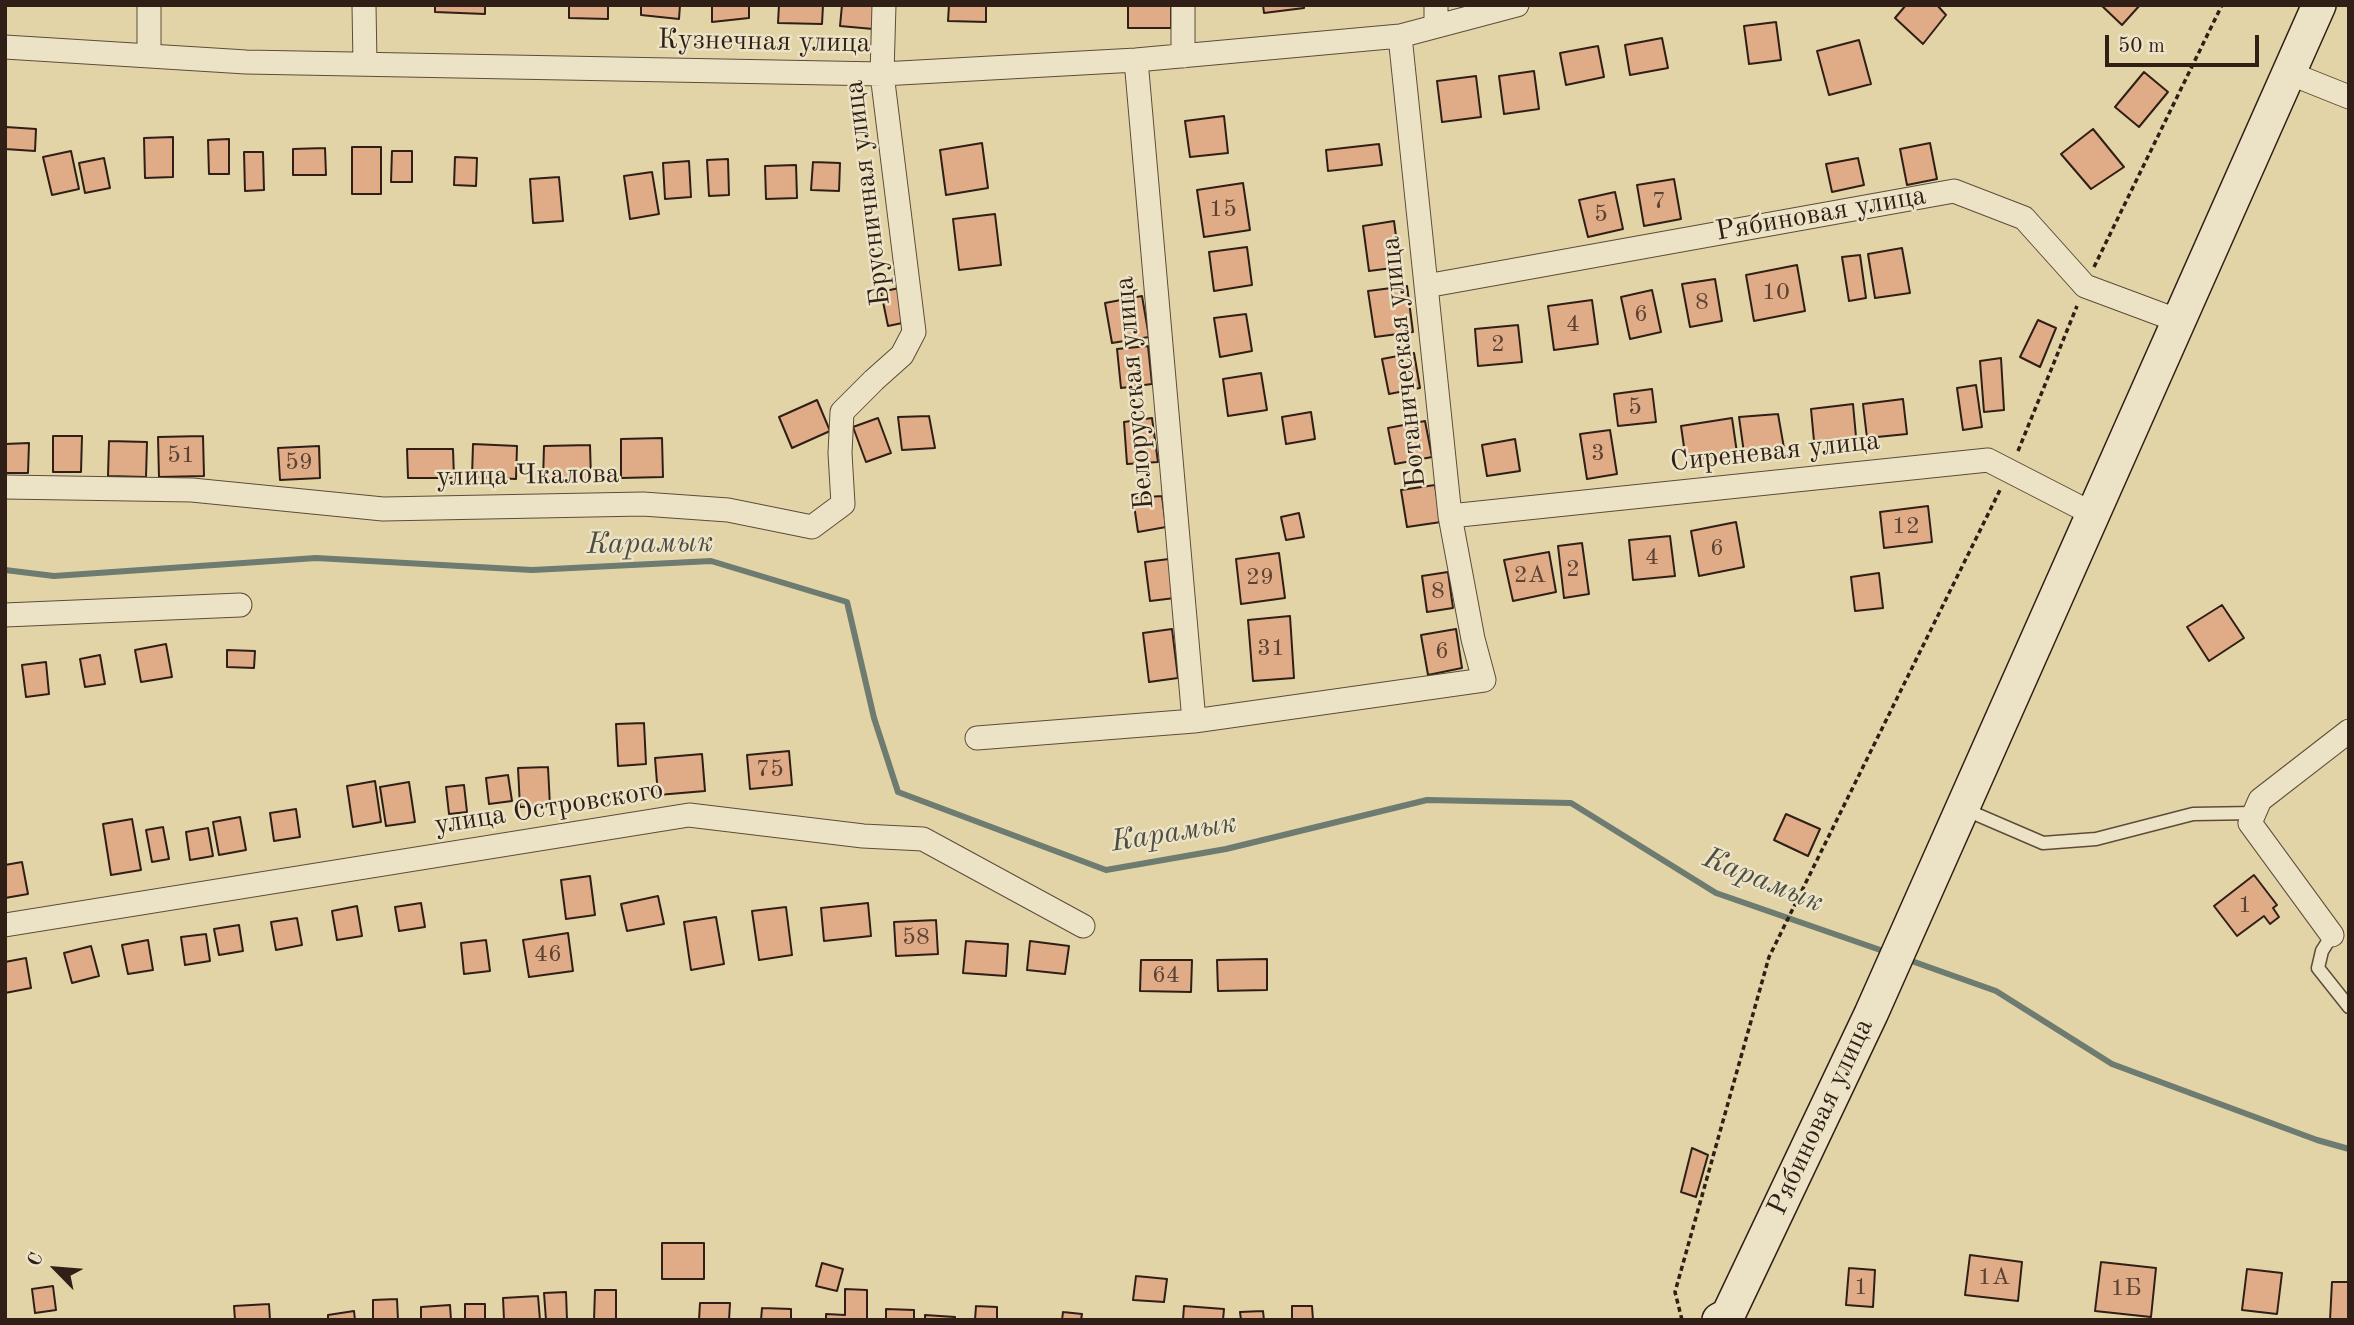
<!DOCTYPE html>
<html>
<head>
<meta charset="utf-8">
<style>
	body { margin:0 }
	#map { position:relative; width:2354px; height:1325px; overflow:hidden; background:#e2d4a7; font-family:"Old Standard TT",serif }
	canvas { display:block }
	.frame { position:absolute; inset:0; border:7px solid #301f16; pointer-events:none }
	.north { position:absolute; left:21px; top:1234px; width:70px; height:70px; -webkit-text-stroke:5px #ece3c6; paint-order:stroke; rotate:295deg; font-size:19px; font-weight:700; line-height:28px; text-align:center; color:#301f16 }
	.north::after { content:''; display:block; margin:auto; width:24px; height:32px; background:#301f16; clip-path:polygon(50% 0,100% 100%,50% 72%,0 100%) }
	.scale { position:absolute; left:2105px; top:35px; width:154px; height:32px; box-sizing:border-box; border:4px solid #301f16; border-top:0; padding-left:9px; font-size:21px; line-height:24px; white-space:nowrap; color:#301f16; -webkit-text-stroke:5px #ece3c6; paint-order:stroke }
</style>
</head>
<body>
<div id="map">
<canvas width="2354" height="1325"></canvas>
<div class="frame"></div>
<div class="north">С</div>
<div class="scale">50 m</div>
</div>
<script>
const ctx = document.querySelector('canvas').getContext('2d');
ctx.lineJoin = 'round';
const shape = rows => new Path2D(rows.map(r => 'M' + r).join(''));
function trace(path, color, width, dash) { ctx.strokeStyle = color; ctx.lineWidth = width; ctx.lineCap = dash ? 'butt' : 'round'; ctx.setLineDash(dash || []); ctx.stroke(path); }
function paint(path, color) { ctx.fillStyle = color; ctx.fill(path, 'evenodd'); }
function write(font, color, halo, rows, align = 'center') {
  ctx.font = font + ' "Old Standard TT",serif'; ctx.lineWidth = 5; ctx.setLineDash([]); ctx.textBaseline = 'middle'; ctx.strokeStyle = halo; ctx.fillStyle = color; for (const [text, x, y, turn = 0] of rows) {
    ctx.save(); ctx.translate(x, y); ctx.rotate((+turn || 0) * Math.PI / 180); ctx.textAlign = isNaN(turn) ? turn : align; if (halo) ctx.strokeText(text, 0, 0); ctx.fillText(text, 0, 0); ctx.restore();
  }
}
trace(shape([
	[5,570,54,576,316,558,532,570,711,561,847,602,874,718,898,792,1106,870,1226,849,1427,800,1571,803,1716,893,1889,953],
	[1906,959,1996,991,2112,1064,2317,1140,2349,1149]
]), '#6d7b70', 6);
const building = shape([
	[435,5,485,5,485,14,435,12,435,5],
	[569,5,608,5,608,19,569,18,569,5],
	[641,5,680,5,679,19,641,15,641,5],
	[712,5,749,5,749,18,712,22,712,5],
	[779,5,823,5,822,24,778,23,779,5],
	[842,5,875,5,873,29,840,26,842,5],
	[949,5,986,5,986,22,948,21,949,5],
	[1128,5,1171,5,1171,28,1128,28,1128,5],
	[1263,5,1304,5,1304,8,1264,13,1263,5],
	[1906,5,1937,5,1946,15,1923,44,1895,18,1906,5],
	[2101,5,2140,5,2122,25,2101,5],
	[1776,22,1781,60,1749,64,1744,26,1776,22],
	[1662,38,1668,68,1630,75,1625,45,1662,38],
	[1859,40,1871,84,1829,95,1817,51,1859,40],
	[1598,46,1604,77,1566,85,1560,53,1598,46],
	[1534,71,1539,109,1504,114,1499,76,1534,71],
	[2144,72,2168,92,2139,127,2115,107,2144,72],
	[1476,76,1481,117,1442,122,1437,81,1476,76],
	[1224,116,1228,153,1190,157,1185,121,1224,116],
	[6,127,36,129,35,151,5,149,6,127],
	[2093,129,2124,167,2091,189,2061,154,2093,129],
	[173,137,173,177,145,178,144,138,173,137],
	[229,139,229,174,209,174,208,140,229,139],
	[982,143,988,188,946,195,940,150,982,143],
	[1930,143,1937,179,1907,185,1900,149,1930,143],
	[1379,144,1382,165,1328,171,1326,150,1379,144],
	[352,147,381,147,381,194,352,194,352,147],
	[325,148,326,175,293,175,293,149,325,148],
	[71,151,79,189,52,195,43,157,71,151],
	[392,151,412,151,412,182,391,182,392,151],
	[244,152,263,152,264,190,245,191,244,152],
	[455,157,477,158,476,186,454,185,455,157],
	[104,158,110,188,85,193,79,163,104,158],
	[1858,158,1864,185,1832,192,1826,164,1858,158],
	[728,159,729,195,709,196,707,160,728,159],
	[689,161,691,197,665,199,663,163,689,161],
	[813,162,840,163,839,191,811,190,813,162],
	[796,165,797,198,766,199,765,166,796,165],
	[652,172,659,214,630,219,624,176,652,172],
	[559,177,563,221,533,223,530,179,559,177],
	[1674,179,1681,219,1644,226,1637,185,1674,179],
	[1243,183,1250,230,1204,237,1197,190,1243,183],
	[1615,192,1623,229,1588,237,1579,200,1615,192],
	[995,214,1001,265,959,270,953,219,995,214],
	[1394,221,1400,267,1369,271,1363,226,1394,221],
	[1247,247,1252,285,1214,291,1209,252,1247,247],
	[1902,248,1910,293,1875,298,1868,254,1902,248],
	[1860,255,1866,298,1849,301,1842,257,1860,255],
	[1797,265,1805,311,1754,321,1746,275,1797,265],
	[1715,279,1722,321,1690,327,1682,284,1715,279],
	[1407,286,1413,332,1375,337,1368,291,1407,286],
	[899,288,907,322,888,326,881,292,899,288],
	[1652,290,1661,332,1630,339,1621,297,1652,290],
	[1142,296,1149,337,1112,343,1105,303,1142,296],
	[1592,300,1598,344,1554,350,1548,306,1592,300],
	[1246,314,1252,351,1220,357,1214,318,1246,314],
	[2038,320,2056,328,2040,367,2020,357,2038,320],
	[1518,325,1522,362,1478,366,1475,329,1518,325],
	[1148,346,1152,384,1121,388,1117,349,1148,346],
	[1414,353,1420,388,1389,394,1382,359,1414,353],
	[2001,358,2004,410,1984,412,1980,361,2001,358],
	[1261,373,1267,410,1228,416,1223,379,1261,373],
	[1976,385,1982,427,1963,430,1957,388,1976,385],
	[1652,389,1656,422,1618,426,1614,394,1652,389],
	[1903,399,1907,434,1867,438,1863,404,1903,399],
	[817,400,830,431,792,448,779,417,817,400],
	[1853,404,1856,437,1814,441,1811,409,1853,404],
	[1311,412,1315,439,1286,444,1282,417,1311,412],
	[1778,414,1784,448,1744,453,1739,417,1778,414],
	[929,416,935,448,902,450,898,417,929,416],
	[878,418,891,453,866,462,853,427,878,418],
	[1152,418,1158,462,1127,464,1124,422,1152,418],
	[1732,418,1737,453,1686,461,1681,426,1732,418],
	[1425,421,1432,457,1395,464,1388,428,1425,421],
	[1610,430,1617,474,1587,479,1580,434,1610,430],
	[53,436,82,436,81,472,53,472,53,436],
	[203,436,204,476,159,477,158,437,203,436],
	[662,438,663,477,621,478,621,439,662,438],
	[1515,439,1520,471,1487,476,1482,445,1515,439],
	[109,441,147,442,146,477,108,476,109,441],
	[29,443,28,473,5,473,5,444,29,443],
	[473,444,517,446,516,479,472,477,473,444],
	[590,445,591,480,543,481,544,446,590,445],
	[319,446,320,478,280,480,278,448,319,446],
	[407,449,453,449,454,478,408,478,407,449],
	[1435,485,1441,522,1407,527,1401,490,1435,485],
	[1162,496,1166,527,1138,532,1133,498,1162,496],
	[1928,506,1932,542,1884,548,1880,512,1928,506],
	[1299,513,1304,537,1286,540,1281,517,1299,513],
	[1736,522,1744,567,1699,576,1691,531,1736,522],
	[1670,536,1675,576,1633,580,1629,540,1670,536],
	[1582,543,1589,594,1564,598,1558,546,1582,543],
	[1549,552,1556,592,1513,601,1504,560,1549,552],
	[1279,553,1285,598,1241,604,1236,559,1279,553],
	[1169,559,1175,598,1150,601,1145,562,1169,559],
	[1448,572,1453,608,1427,612,1422,576,1448,572],
	[1879,573,1883,608,1855,611,1851,577,1879,573],
	[2222,605,2244,638,2209,661,2187,627,2222,605],
	[1290,616,1294,678,1253,681,1248,620,1290,616],
	[1172,629,1178,678,1149,682,1143,633,1172,629],
	[1456,629,1462,668,1428,675,1421,635,1456,629],
	[166,644,172,677,141,682,135,650,166,644],
	[227,650,255,651,254,668,227,667,227,650],
	[100,655,105,684,85,687,80,659,100,655],
	[46,662,49,694,26,697,22,665,46,662],
	[644,723,646,764,618,766,616,724,644,723],
	[789,751,792,785,750,789,747,755,789,751],
	[702,754,705,791,658,795,655,758,702,754],
	[548,767,550,806,520,807,518,768,548,767],
	[508,775,512,801,489,804,486,778,508,775],
	[375,781,381,822,353,827,347,786,375,781],
	[409,782,415,822,386,826,380,787,409,782],
	[464,785,467,812,449,814,446,787,464,785],
	[296,809,300,837,274,841,270,813,296,809],
	[1786,814,1820,829,1808,856,1774,840,1786,814],
	[240,817,246,850,219,855,213,822,240,817],
	[132,819,141,870,111,875,103,824,132,819],
	[163,827,169,859,152,862,146,830,163,827],
	[208,828,213,856,190,860,186,832,208,828],
	[22,862,28,894,5,898,5,865,22,862],
	[2254,875,2277,905,2273,908,2279,917,2270,924,2264,916,2237,936,2214,906,2254,875],
	[590,876,595,915,566,919,561,880,590,876],
	[658,896,664,924,627,931,621,904,658,896],
	[421,903,425,927,399,931,395,907,421,903],
	[868,903,871,936,824,941,821,908,868,903],
	[357,906,362,936,337,940,332,911,357,906],
	[786,907,792,955,759,960,752,911,786,907],
	[716,917,724,964,691,970,684,922,716,917],
	[297,918,302,945,276,950,271,922,297,918],
	[936,920,938,954,896,956,894,922,936,920],
	[239,925,243,951,219,955,214,929,239,925],
	[568,933,573,971,529,977,523,940,568,933],
	[206,934,210,961,185,965,181,937,206,934],
	[148,940,153,970,128,974,122,945,148,940],
	[486,940,490,971,464,974,461,943,486,940],
	[966,941,1008,944,1006,976,963,973,966,941],
	[1030,941,1069,946,1065,974,1027,970,1030,941],
	[91,946,99,976,72,983,64,953,91,946],
	[26,958,31,988,5,993,5,962,26,958],
	[1267,959,1267,990,1218,991,1217,960,1267,959],
	[1141,960,1192,960,1191,992,1140,991,1141,960],
	[1692,1148,1708,1155,1696,1197,1681,1192,1692,1148],
	[662,1243,704,1243,704,1279,662,1279,662,1243],
	[1970,1255,2022,1262,2018,1301,1965,1295,1970,1255],
	[2101,1262,2156,1268,2151,1317,2095,1311,2101,1262],
	[822,1263,843,1269,837,1291,816,1286,822,1263],
	[1849,1268,1875,1270,1873,1307,1846,1305,1849,1268],
	[2247,1269,2282,1273,2277,1314,2242,1310,2247,1269],
	[1136,1276,1167,1279,1164,1302,1133,1300,1136,1276],
	[2332,1282,2349,1282,2349,1320,2330,1320,2332,1282],
	[53,1286,56,1310,35,1313,32,1289,53,1286],
	[845,1289,867,1290,867,1320,826,1320,826,1314,845,1315,845,1289],
	[595,1290,616,1290,616,1320,594,1320,595,1290],
	[566,1292,567,1320,546,1320,544,1293,566,1292],
	[538,1296,540,1320,504,1320,503,1298,538,1296],
	[397,1299,398,1320,373,1320,373,1300,397,1299],
	[700,1303,730,1303,729,1320,699,1320,700,1303],
	[269,1304,270,1320,235,1320,234,1306,269,1304],
	[465,1304,485,1304,485,1320,465,1320,465,1304],
	[450,1305,451,1320,421,1320,421,1307,450,1305],
	[976,1306,997,1307,997,1320,975,1320,976,1306],
	[1184,1306,1224,1309,1223,1320,1183,1320,1184,1306],
	[1292,1306,1312,1306,1313,1320,1292,1320,1292,1306],
	[762,1308,791,1309,791,1320,761,1320,762,1308],
	[886,1309,914,1310,914,1320,886,1320,886,1309],
	[354,1311,355,1320,328,1320,328,1315,354,1311],
	[1263,1311,1264,1320,1241,1320,1240,1312,1263,1311],
	[1063,1312,1082,1314,1081,1320,1062,1320,1063,1312],
	[925,1315,955,1317,955,1320,925,1320,925,1315]
]);
paint(building, '#e0ac87');
trace(building, '#301f16', 2);
const service = shape([
	[1964,809,2043,843,2096,839,2193,814,2255,813],
	[2332,935,2322,951,2318,968,2349,1007]
]);
const minor = shape([
	[364,5,365,64],
	[1436,26,1436,5],
	[5,47,246,62,882,74,1136,60,1400,36,1517,5],
	[149,56,149,5],
	[1183,56,1183,5],
	[1136,60,1194,721],
	[2289,73,2349,97],
	[1426,286,1954,191,2024,218,2085,286,2179,321],
	[5,487,192,490,383,509,643,504,728,510,812,527,843,504,840,453,842,412,874,380,902,355,914,332,882,74,884,5],
	[1450,516,1988,460,2093,514],
	[5,615,240,605],
	[977,738,1194,721,1484,680,1473,639,1450,516,1400,36],
	[5,925,689,815,863,836,923,839,1083,926],
	[2332,935,2250,823,2260,800,2349,731]
]);
const secondary = shape([
	[1719,1320,1728,1315,1871,1014,2319,5]
]);
trace(service, '#5c4c3a', 15);
trace(minor, '#5c4c3a', 25);
trace(secondary, '#301f16', 36);
trace(shape([
	[2094,267,2222,5],
	[2018,451,2077,306],
	[1682,1320,1675,1292,1769,957,2000,490]
]), '#301f16', 3.5, [5, 3.5]);
trace(service, '#ece3c6', 12);
trace(minor, '#ece3c6', 23);
trace(secondary, '#ece3c6', 33);
write('24px', '#5c4232', null, [
	["7",1659,202],
	["15",1223,210],
	["5",1601,215],
	["10",1776,293],
	["8",1702,303],
	["6",1641,315],
	["4",1573,325],
	["2",1498,345],
	["5",1635,408],
	["3",1598,454],
	["51",181,456],
	["59",299,463],
	["12",1906,527],
	["6",1717,549],
	["4",1652,558],
	["2",1573,570],
	["2А",1530,576],
	["29",1260,578],
	["8",1438,592],
	["31",1271,649],
	["6",1442,652],
	["75",770,770],
	["1",2245,906],
	["58",916,938],
	["46",548,955],
	["64",1166,976],
	["1А",1994,1278],
	["1",1861,1288],
	["1Б",2126,1289]
]);
write('28px', '#301f16', '#ece3c6', [
	["Кузнечная улица",764,42,1],
	["Брусничная улица",868,193,-97],
	["Рябиновая улица",1821,214,-10],
	["Ботаническая улица",1404,362,-96],
	["Белорусская улица",1135,393,-95],
	["Сиреневая улица",1775,452,-6],
	["улица Чкалова",528,476,-1],
	["улица Островского",549,808,-9],
	["Рябиновая улица",1821,1117,-65]
]);
write('italic 30px', '#4e4d43', '#ece3c6', [
	["Карамык",650,544,-1],
	["Карамык",1174,833,-9],
	["Карамык",1763,881,22]
]);
</script>
</body>
</html>
